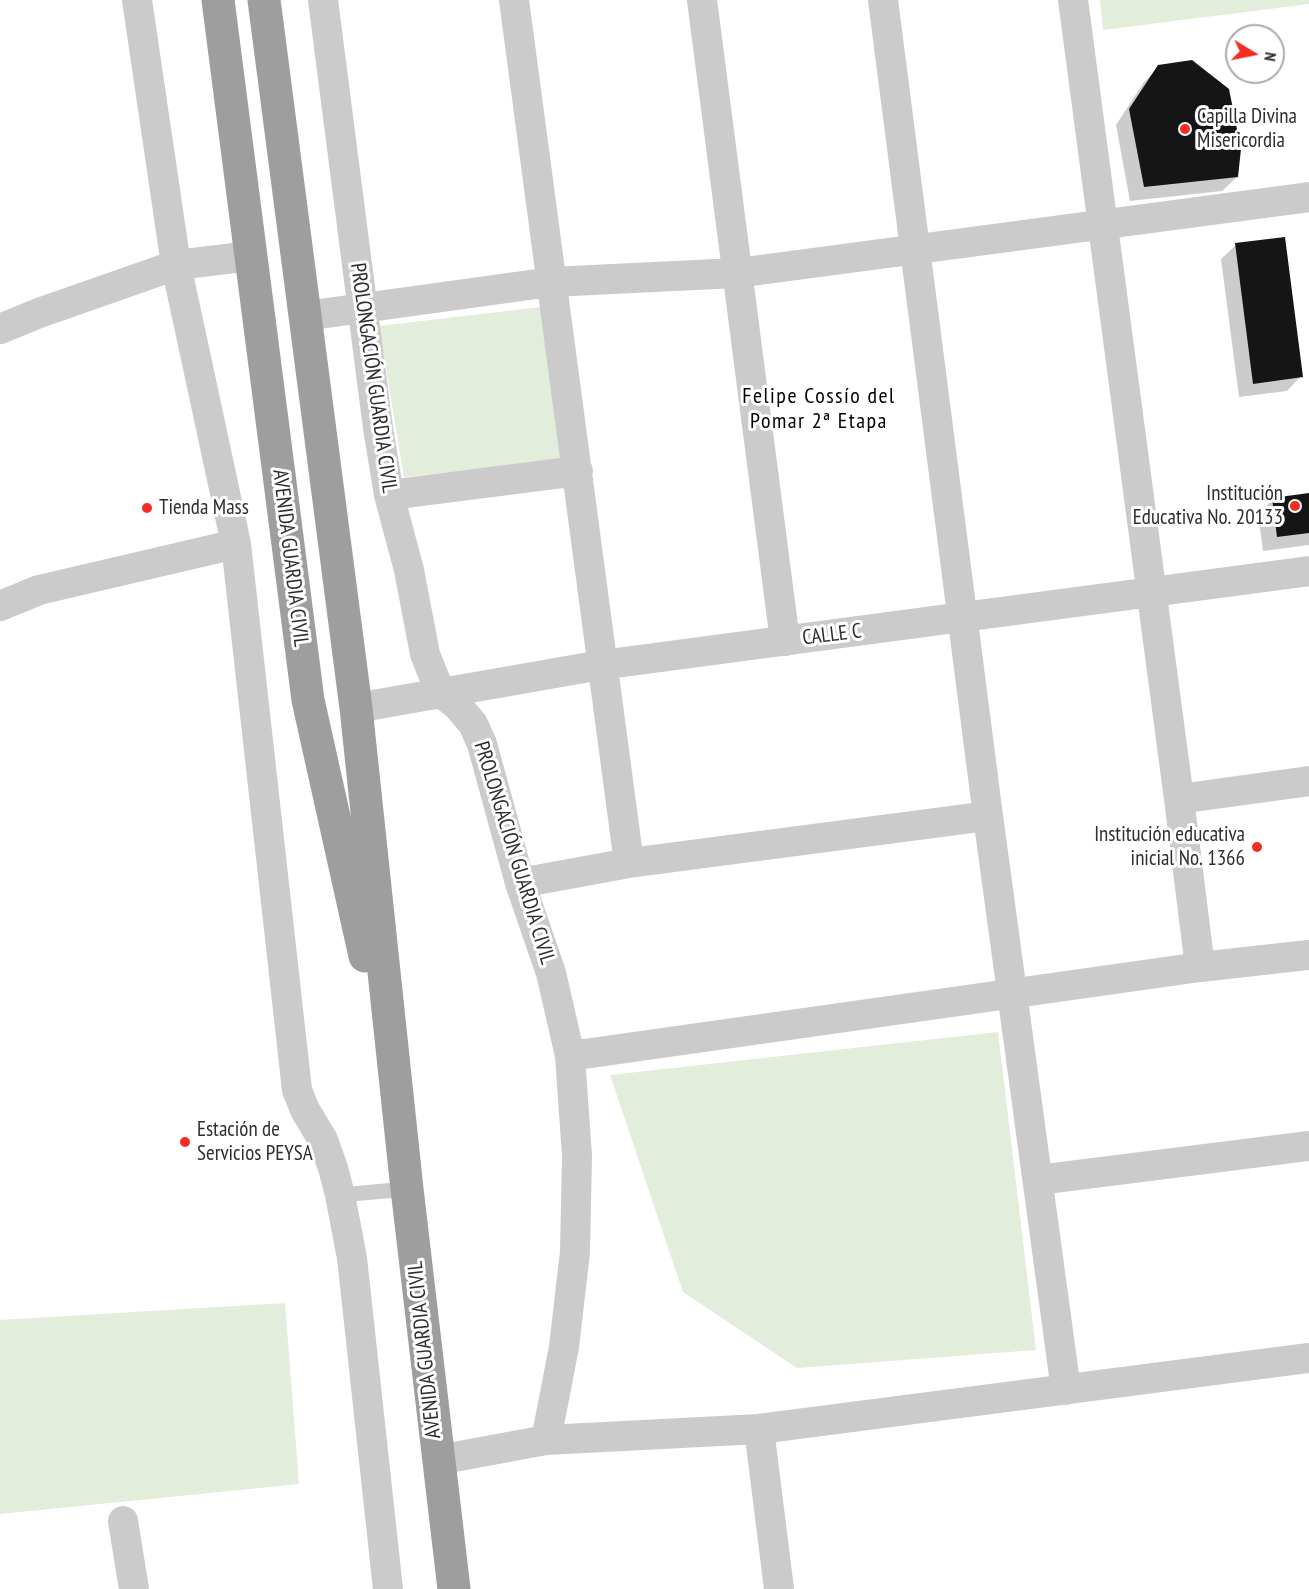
<!DOCTYPE html>
<html>
<head>
<meta charset="utf-8">
<style>
	body { margin:0 }
	#map { position:relative; width:1309px; height:1589px; overflow:hidden; background:#fff; font-family:"PT Sans Narrow",sans-serif }
	canvas { display:block }
	.north { position:absolute; left:1225px; top:24px; width:60px; height:60px; box-sizing:border-box; background:#fff; border:2px solid #ababab; border-radius:50%; rotate:100deg; font-size:16px; font-weight:700; line-height:24px; text-align:center; color:#2e2e2e }
	.north::after { content:''; display:block; margin:auto; width:21px; height:27px; background:#f32d23; clip-path:polygon(50% 0,100% 100%,50% 72%,0 100%) }
</style>
</head>
<body>
<div id="map">
<canvas width="1309" height="1589"></canvas>
<div class="north">N</div>
</div>
<script>
const ctx = document.querySelector('canvas').getContext('2d');
ctx.lineJoin = 'round';
function paint(path, color) { ctx.fillStyle = color; ctx.fill(path, 'evenodd'); }
const shape = rows => new Path2D(rows.map(r => 'M' + r).join(''));
function trace(path, color, width, dash) { ctx.strokeStyle = color; ctx.lineWidth = width; ctx.lineCap = dash ? 'butt' : 'round'; ctx.setLineDash(dash || []); ctx.stroke(path); }
function write(font, color, halo, rows, align = 'center') {
  ctx.font = font + ' "PT Sans Narrow",sans-serif'; ctx.lineWidth = 6; ctx.setLineDash([]); ctx.textBaseline = 'middle'; ctx.strokeStyle = halo; ctx.fillStyle = color; for (const [text, x, y, turn = 0] of rows) {
    ctx.save(); ctx.translate(x, y); ctx.rotate((+turn || 0) * Math.PI / 180); ctx.textAlign = isNaN(turn) ? turn : align; if (halo) ctx.strokeText(text, 0, 0); ctx.fillText(text, 0, 0); ctx.restore();
  }
}
paint(shape([
	[1100,0,1309,0,1309,4,1103,30],
	[541,307,561,460,404,477,379,326],
	[998,1032,1036,1350,797,1368,683,1292,610,1075],
	[285,1303,299,1484,0,1514,0,1320]
]), '#e2eddb');
paint(shape([
	[1159,67,1237,177,1222,191,1130,201,1116,125,1144,82],
	[1236,245,1301,376,1287,391,1239,397,1221,259],
	[1309,495,1309,545,1263,551,1258,514,1272,500]
]), '#0003');
paint(shape([
	[1192,60,1229,89,1241,149,1238,177,1144,187,1129,109,1158,65],
	[1285,237,1303,377,1253,384,1235,243],
	[1309,493,1309,533,1277,537,1272,498]
]), '#151515');
trace(shape([
	[340,1195,407,1189]
]), '#cbcbcb', 15);
trace(shape([
	[137,0,176,265,236,544,297,1090,305,1110,323,1140,333,1168,340,1195,352,1258,388,1589],
	[323,0,378,428,389,495,409,570,425,654,440,692,457,705,473,724,482,744,520,883,551,973,570,1056,577,1156,575,1252,564,1347,546,1440],
	[514,0,629,863],
	[702,0,785,641],
	[883,0,988,816,1066,1390],
	[1073,0,1179,799,1200,967],
	[305,316,551,282,737,273,1309,197],
	[0,329,39,313,176,265,251,256],
	[389,495,578,471],
	[0,606,39,590,236,544],
	[356,708,601,665,1309,571],
	[1179,799,1309,781],
	[520,883,629,863,988,816],
	[570,1056,1200,967,1309,955],
	[1038,1180,1309,1146],
	[759,1429,779,1589],
	[438,1460,546,1440,759,1429,1309,1358],
	[123,1521,134,1589]
]), '#cbcbcb', 30);
trace(shape([
	[218,0,308,700,365,956],
	[264,0,356,708,407,1189,454,1589]
]), '#9e9e9e', 33);
for (const [x, y, r, color] of [
	[1185,129,6,"#f32d23"],
	[1295,506,6,"#f32d23"],
	[147,508,6,"#f32d23"],
	[1257,847,6,"#f32d23"],
	[185,1142,6,"#f32d23"]
]) { const dot = new Path2D(); dot.arc(x, y, r, 0, 2 * Math.PI); ctx.fillStyle = color; ctx.fill(dot); trace(dot, '#fff', 2); }
write('21px', '#2e2e2e', '#fff', [
	["Capilla Divina",1197,117],
	["Misericordia",1197,141],
	["Institución",1283,494,"right"],
	["Educativa No. 20133",1283,518,"right"],
	["Tienda Mass",159,508],
	["Institución educativa",1245,835,"right"],
	["inicial No. 1366",1245,859,"right"],
	["Estación de",197,1130],
	["Servicios PEYSA",197,1154]
], 'left');
write('21px', '#2e2e2e', '#fff', [
	["PROLONGACIÓN GUARDIA CIVIL",373,378,82],
	["AVENIDA GUARDIA CIVIL",290,558,83],
	["CALLE C",832,635,-7],
	["PROLONGACIÓN GUARDIA CIVIL",514,853,73],
	["AVENIDA GUARDIA CIVIL",425,1350,-96]
]);
ctx.letterSpacing = '1.5px';
write('22px', '#000', '#fff', [
	["Felipe Cossío del",819,397],
	["Pomar 2ª Etapa",819,422]
]);
ctx.letterSpacing = '0px';
</script>
</body>
</html>
